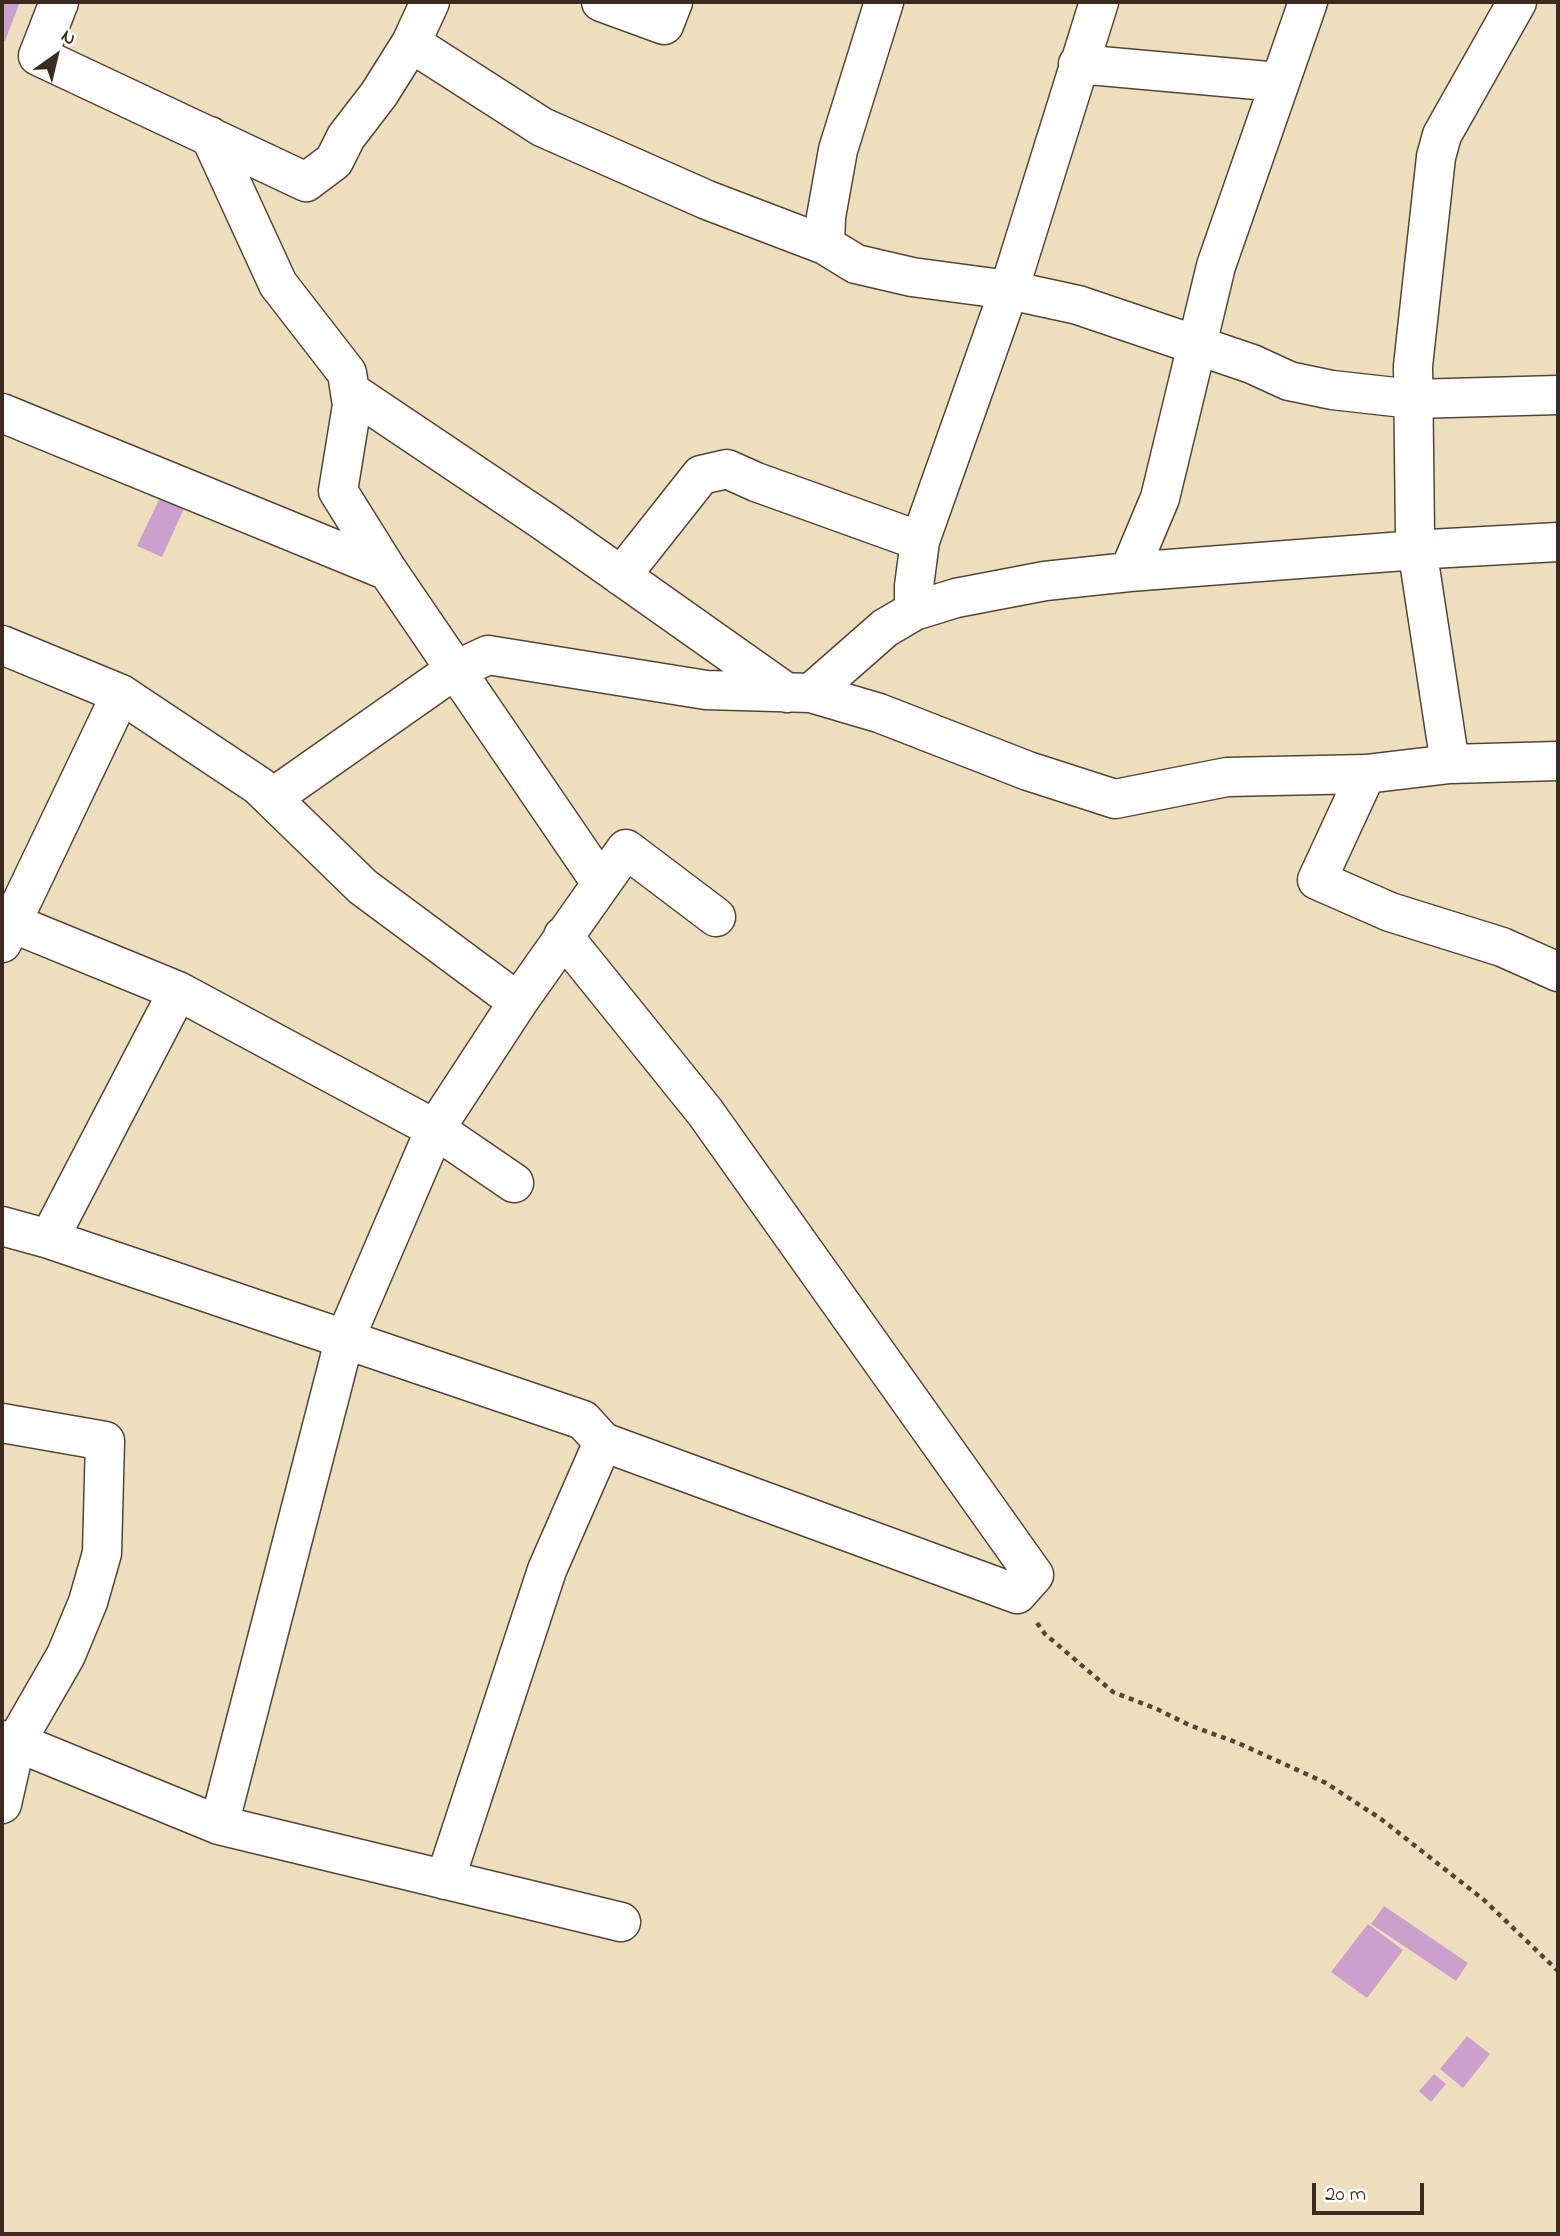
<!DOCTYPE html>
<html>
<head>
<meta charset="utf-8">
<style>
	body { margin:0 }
	#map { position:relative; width:1560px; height:2236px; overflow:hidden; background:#eddfbe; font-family:"Indie Flower",sans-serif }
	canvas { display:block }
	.frame { position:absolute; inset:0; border:4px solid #3b2a1e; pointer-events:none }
	.north { position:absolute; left:21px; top:21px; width:70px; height:70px; -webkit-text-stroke:5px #fff; paint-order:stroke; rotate:34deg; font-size:19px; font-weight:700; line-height:28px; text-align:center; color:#3b2a1e }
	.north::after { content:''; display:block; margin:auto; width:24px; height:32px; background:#3b2a1e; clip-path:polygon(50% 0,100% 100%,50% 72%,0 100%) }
	.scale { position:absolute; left:1312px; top:2183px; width:112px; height:32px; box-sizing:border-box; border:4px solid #3b2a1e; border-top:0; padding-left:9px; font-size:21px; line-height:24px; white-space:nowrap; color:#3b2a1e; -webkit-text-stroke:5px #fff; paint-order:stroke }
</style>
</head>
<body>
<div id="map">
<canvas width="1560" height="2236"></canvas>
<div class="frame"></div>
<div class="north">N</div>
<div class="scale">20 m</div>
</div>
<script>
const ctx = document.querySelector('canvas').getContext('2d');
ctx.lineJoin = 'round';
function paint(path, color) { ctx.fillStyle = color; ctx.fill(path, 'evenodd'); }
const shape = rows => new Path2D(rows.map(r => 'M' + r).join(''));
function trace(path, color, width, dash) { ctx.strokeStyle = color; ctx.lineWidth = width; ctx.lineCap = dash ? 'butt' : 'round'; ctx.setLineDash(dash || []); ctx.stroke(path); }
paint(shape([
	[2,2,20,2,5,41,2,40],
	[163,491,187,502,162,557,137,546],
	[1384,1906,1468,1963,1456,1981,1371,1924],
	[1368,1924,1403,1950,1367,1998,1331,1972],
	[1467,2036,1490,2054,1463,2088,1440,2069],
	[1434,2074,1446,2084,1431,2102,1419,2091]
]), '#cca0cd');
const minor = shape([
	[59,2,38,56,306,182,334,161,346,137,379,94,411,43,430,2],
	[601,2,664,25,673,2],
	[884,2,838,150,826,217,825,245,856,264,912,277,1009,290,1099,2],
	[1308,2,1216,266,1160,498,1129,572,1430,549,1558,542],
	[411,43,542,127,707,200,825,245],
	[1078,64,1279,82],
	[210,136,278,284,347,373,352,405,338,491,388,571,601,883],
	[350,391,545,522,787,693],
	[2,413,388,571],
	[621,576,701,475,727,469,756,482,920,541],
	[914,611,914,586,920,541,1009,290,1078,305,1252,364,1289,381,1332,390,1413,399,1558,395],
	[2,645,121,694,259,786,363,887,518,1002],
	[811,693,885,628,914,611,956,598,1045,581,1129,572],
	[1558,761,1450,764,1366,774,1317,880,1390,912,1502,947,1558,972],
	[1450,764,1415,535,1413,366,1436,157,1442,135,1517,2],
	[272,798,450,673,488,655,706,690,811,693,879,713,1028,771,1115,799,1227,777,1366,774],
	[2,919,178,991,435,1129,514,1183],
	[2,943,121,694],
	[2,1226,49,1239,583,1420,603,1442,1017,1594,1034,1575,705,1112,563,936],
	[49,1239,178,991],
	[2,1423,105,1441,102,1553,88,1602,66,1655,16,1742,2,1804],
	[2,1740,16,1742,219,1825,621,1922],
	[219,1825,344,1341,435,1129,518,1002,626,849,716,917],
	[445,1880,547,1570,603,1442]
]);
trace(minor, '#564536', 41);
trace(shape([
	[1037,1623,1045,1634,1113,1692,1157,1709,1189,1725,1238,1743,1326,1783,1381,1819,1484,1900,1558,1971]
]), '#564536', 4.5, [5, 5]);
trace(minor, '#fff', 38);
</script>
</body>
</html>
